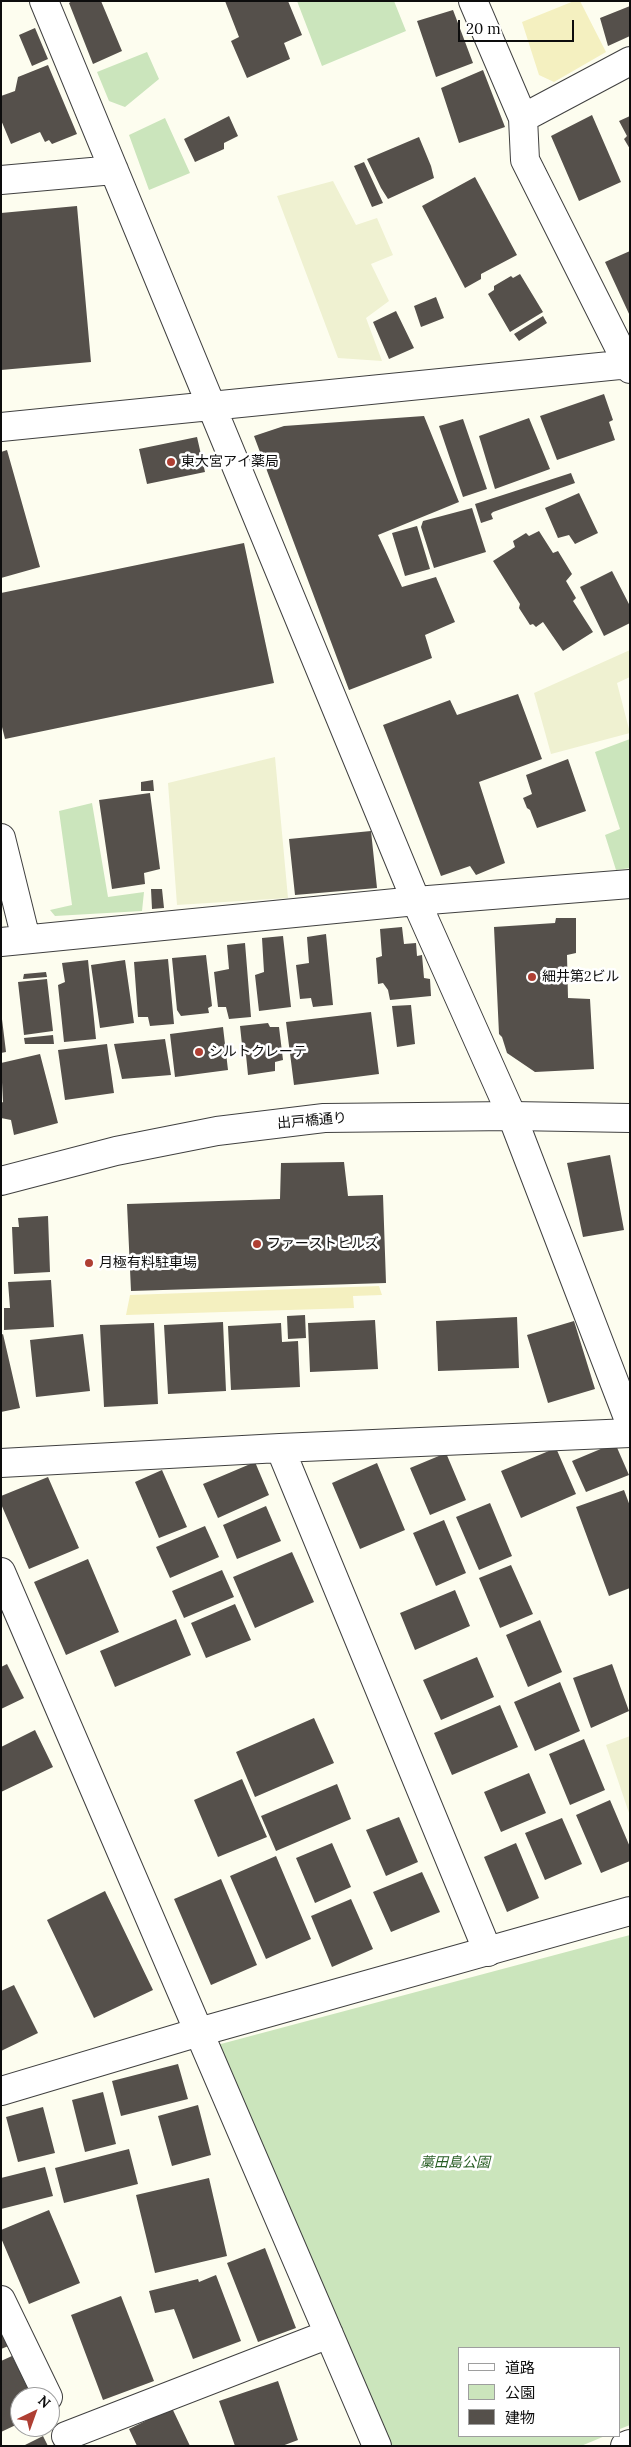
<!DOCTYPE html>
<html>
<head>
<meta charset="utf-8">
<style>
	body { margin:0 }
	#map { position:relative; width:631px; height:2447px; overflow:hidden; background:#fdfdef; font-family:Lora,"Noto Sans JP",serif }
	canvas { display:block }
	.frame { position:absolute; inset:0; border:2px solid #0d0d0d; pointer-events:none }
	.legend { position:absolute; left:458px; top:2347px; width:162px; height:90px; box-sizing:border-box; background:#fff; border:1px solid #9e9e9e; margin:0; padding:6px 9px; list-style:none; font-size:15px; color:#0d0d0d }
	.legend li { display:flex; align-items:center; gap:10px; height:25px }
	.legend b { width:25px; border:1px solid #9e9e9e }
	.north { position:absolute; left:10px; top:2387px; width:50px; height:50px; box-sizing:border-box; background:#fff; border:1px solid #9e9e9e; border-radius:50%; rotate:42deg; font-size:14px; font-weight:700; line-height:20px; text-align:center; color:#0d0d0d }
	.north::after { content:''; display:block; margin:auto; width:18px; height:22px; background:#af3f33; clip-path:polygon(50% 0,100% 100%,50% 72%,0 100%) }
	.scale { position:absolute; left:458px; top:20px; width:116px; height:22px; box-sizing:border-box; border:2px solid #0d0d0d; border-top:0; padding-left:6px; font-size:15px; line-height:18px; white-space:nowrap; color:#0d0d0d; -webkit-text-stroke:4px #fff; paint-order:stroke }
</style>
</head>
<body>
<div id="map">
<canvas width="631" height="2447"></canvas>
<div class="frame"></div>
<ul class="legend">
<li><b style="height:6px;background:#fff"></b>道路</li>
<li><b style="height:14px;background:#cbe5bc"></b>公園</li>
<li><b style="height:14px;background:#55504b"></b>建物</li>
</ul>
<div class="north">N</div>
<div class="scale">20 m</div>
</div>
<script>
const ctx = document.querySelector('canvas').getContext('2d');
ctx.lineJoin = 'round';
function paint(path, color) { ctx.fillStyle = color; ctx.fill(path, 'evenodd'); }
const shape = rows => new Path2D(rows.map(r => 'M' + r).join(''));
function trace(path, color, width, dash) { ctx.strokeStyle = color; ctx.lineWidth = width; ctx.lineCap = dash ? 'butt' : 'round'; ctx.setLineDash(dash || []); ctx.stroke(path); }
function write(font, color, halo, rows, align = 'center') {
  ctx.font = font + ' Lora,"Noto Sans JP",serif'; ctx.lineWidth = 5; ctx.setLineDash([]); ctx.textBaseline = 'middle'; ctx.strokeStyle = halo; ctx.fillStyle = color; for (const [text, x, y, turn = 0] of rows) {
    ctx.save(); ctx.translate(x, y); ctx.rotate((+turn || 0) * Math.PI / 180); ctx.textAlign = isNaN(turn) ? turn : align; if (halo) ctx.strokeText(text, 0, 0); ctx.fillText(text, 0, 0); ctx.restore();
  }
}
paint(shape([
	[333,181,356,225,377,218,393,255,371,264,389,301,366,318,382,361,338,358,277,196],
	[630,650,630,677,617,683,630,733,551,754,534,693],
	[275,757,288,898,177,905,168,783],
	[630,1736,630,1816,606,1745]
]), '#eff1d1');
paint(shape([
	[297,1,394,1,406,31,322,66],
	[147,52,159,79,125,107,109,101,97,72],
	[165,118,190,173,149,190,129,135],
	[630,739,630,868,616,870,605,835,620,829,595,752],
	[92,803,108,897,144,892,142,911,55,916,50,910,72,905,59,811],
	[630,1935,630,2425,620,2429,620,2348,460,2348,460,2436,605,2436,581,2446,383,2446,217,2045]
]), '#cbe5bc');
paint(shape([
	[574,1,580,1,606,52,554,82,539,75,522,22],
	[379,1286,382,1295,353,1296,354,1308,126,1315,130,1295]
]), '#f4f0c0');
paint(shape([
	[72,1,101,1,122,51,93,64,69,3],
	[225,1,288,1,302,35,284,43,290,59,247,78,231,41,239,37],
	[630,6,630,36,608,46,600,18],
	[453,10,473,63,436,77,417,21],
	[35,28,48,59,32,66,19,35],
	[48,65,77,134,52,144,49,140,45,142,40,132,11,144,1,120,1,96,15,91,18,77],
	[483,70,505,127,459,143,441,88],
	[592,115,621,182,579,201,551,136],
	[229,116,238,136,224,143,224,149,195,162,184,139],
	[630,116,630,149,624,139,627,136,619,121],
	[419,137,431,166,434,178,388,199,381,188,367,159],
	[364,162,383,203,372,207,354,166],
	[475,177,517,255,481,274,481,279,465,288,422,206],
	[77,206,91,362,1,370,1,213],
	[630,251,630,316,605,262],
	[520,274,543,312,510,332,488,294,494,290,494,286,511,276,513,278],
	[436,297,444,318,421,327,414,306],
	[396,311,414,348,389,359,373,322],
	[543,316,547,323,519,341,514,334],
	[604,394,613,420,609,422,615,440,557,460,540,416],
	[424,416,459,502,378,535,402,587,436,577,455,622,425,635,432,658,349,690,254,436,284,426],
	[529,418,550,469,495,489,479,436],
	[463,419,487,489,463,497,439,426],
	[197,437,205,472,147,484,139,449],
	[7,450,40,567,1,578,1,452],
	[571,473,575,483,493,512,491,514,493,519,481,523,475,504],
	[579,493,598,533,575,544,569,535,558,538,545,508],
	[472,508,486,552,434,568,421,527,423,521],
	[417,526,430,569,405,576,392,533],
	[539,531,553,553,558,551,572,574,566,581,576,598,573,601,593,632,563,651,543,622,536,627,533,624,530,625,519,608,520,604,493,561,515,547,513,541,526,533,529,536],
	[244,543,274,683,5,739,1,723,1,593],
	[612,571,630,606,630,623,604,636,580,587],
	[518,694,542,759,479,782,505,863,476,875,470,866,441,876,383,725,450,700,457,715],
	[568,759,586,811,537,828,530,810,527,808,523,798,532,794,526,775],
	[153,780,154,791,141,791,141,782],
	[150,793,160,869,144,873,145,884,112,889,99,800],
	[371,831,377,888,295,895,289,839],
	[151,889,162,889,164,908,152,909],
	[556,918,576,918,576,953,567,955,568,998,590,999,594,1069,535,1072,507,1053,502,1037,499,1034,494,927,555,923],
	[402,927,404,944,416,943,417,956,422,955,424,978,430,979,431,996,390,1000,388,990,383,983,378,984,376,958,382,956,380,929],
	[326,934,333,1005,313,1007,311,998,300,999,296,965,309,963,307,937],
	[283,936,291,1007,259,1011,255,975,264,972,262,938],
	[245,943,251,1017,229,1019,226,1007,218,1007,214,972,229,969,227,945],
	[206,955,212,1006,208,1008,209,1013,181,1016,177,1010,172,958],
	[168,959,174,1024,150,1026,148,1017,138,1017,134,962],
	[88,960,96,1039,64,1042,58,985,65,982,62,963],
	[125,960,134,1023,100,1028,91,965],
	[46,972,47,977,23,979,24,974],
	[47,979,53,1031,24,1035,18,982],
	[411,1005,415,1044,397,1047,392,1006],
	[1,1011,6,1052,1,1053],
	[371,1012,379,1074,294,1085,286,1022],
	[268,1023,270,1027,279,1027,283,1060,275,1062,275,1071,248,1075,246,1055,243,1054,240,1026],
	[223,1027,228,1070,175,1077,170,1034],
	[53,1035,54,1044,25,1044,24,1038],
	[165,1039,171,1075,122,1079,114,1044],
	[107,1044,114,1093,65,1100,58,1050],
	[40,1054,58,1123,14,1135,11,1120,1,1118,1,1103,3,1102,1,1063],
	[610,1155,624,1230,583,1237,567,1163],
	[344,1162,348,1196,383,1195,386,1283,131,1291,127,1204,280,1199,281,1163],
	[48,1216,50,1272,14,1274,12,1227,19,1227,18,1218],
	[51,1280,54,1327,4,1330,4,1308,10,1308,8,1282],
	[305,1315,306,1338,288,1339,287,1316],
	[517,1317,519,1368,438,1371,436,1321],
	[375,1320,378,1369,310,1372,308,1323],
	[574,1321,595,1389,548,1403,527,1335],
	[223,1322,226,1391,168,1394,164,1325],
	[154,1323,158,1404,104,1407,100,1325],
	[281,1323,282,1342,298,1341,300,1387,231,1390,228,1326],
	[3,1334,20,1408,1,1412,1,1335],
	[83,1334,90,1391,36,1397,30,1340],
	[615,1443,629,1475,586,1492,572,1461],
	[556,1448,576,1494,521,1518,501,1471],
	[446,1453,466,1500,430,1515,410,1468],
	[255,1462,269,1495,218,1518,203,1484],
	[377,1463,405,1530,360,1549,332,1483],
	[162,1470,187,1527,159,1538,135,1482],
	[48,1477,79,1548,29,1569,1,1504,1,1496],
	[624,1490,630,1506,630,1588,609,1596,576,1507],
	[490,1503,512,1556,479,1570,456,1517],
	[266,1506,281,1541,237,1559,223,1525],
	[444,1520,466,1573,436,1586,413,1533],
	[205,1526,219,1557,170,1578,156,1547],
	[292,1552,314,1602,255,1628,233,1577],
	[88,1559,119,1632,66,1655,34,1582],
	[511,1565,533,1614,500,1628,479,1578],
	[222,1570,234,1597,184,1618,172,1591],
	[455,1590,470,1626,415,1650,400,1613],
	[235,1604,251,1640,206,1658,191,1623],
	[176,1619,191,1655,115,1687,100,1651],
	[540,1620,562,1672,528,1687,506,1635],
	[477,1657,494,1697,441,1720,423,1680],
	[7,1664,24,1698,1,1709,1,1667],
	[612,1664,629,1711,591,1728,573,1678],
	[560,1682,580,1731,535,1751,514,1702],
	[500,1705,518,1747,452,1775,434,1733],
	[314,1718,334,1763,255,1797,236,1752],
	[35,1730,53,1767,1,1792,1,1747],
	[584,1739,605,1790,570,1805,549,1754],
	[529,1773,546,1813,501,1832,484,1792],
	[242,1779,267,1837,218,1857,194,1800],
	[337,1784,351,1819,276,1851,261,1816],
	[610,1800,630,1847,630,1861,601,1873,576,1815],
	[399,1817,418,1862,386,1876,366,1830],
	[562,1818,582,1864,545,1880,525,1833],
	[332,1843,351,1887,315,1903,296,1858],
	[516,1843,539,1898,507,1912,484,1857],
	[276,1856,311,1939,266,1959,230,1876],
	[422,1872,440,1912,391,1932,373,1892],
	[221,1879,257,1965,211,1985,174,1899],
	[105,1891,153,1990,94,2018,47,1920],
	[351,1899,373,1949,332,1967,311,1916],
	[14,1985,38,2033,1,2051,1,1991],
	[178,2064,188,2099,121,2116,112,2081],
	[103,2092,116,2144,85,2152,72,2100],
	[198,2105,211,2155,172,2166,158,2116],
	[43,2107,55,2153,18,2162,6,2117],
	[129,2149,138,2184,64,2203,55,2168],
	[45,2167,53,2196,1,2209,1,2178],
	[209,2178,227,2256,155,2273,136,2195],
	[49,2210,80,2283,29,2304,1,2238,1,2230],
	[265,2248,296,2328,258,2342,227,2263],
	[216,2275,241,2341,193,2359,174,2309,155,2313,149,2291,198,2279,199,2282],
	[121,2296,154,2381,103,2400,71,2315],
	[1,2325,11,2345,1,2349],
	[12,2356,32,2397,20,2397,20,2423,1,2432,1,2361],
	[278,2381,298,2440,282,2446,235,2446,219,2401],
	[172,2408,190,2446,137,2446,129,2429],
	[43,2436,48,2446,23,2446]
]), '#55504b');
const minor = shape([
	[44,1,416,901,512,1116,630,1423],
	[473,1,523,118,525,160,630,369],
	[523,118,630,61],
	[1,180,114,170],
	[1,427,630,364],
	[1,838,26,939],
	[1,942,416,901,630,884],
	[280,1448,488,1952],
	[1,1463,280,1448,630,1433],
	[1,1572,377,2446],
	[1,2300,48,2397],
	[66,2436,329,2334],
	[625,2446,630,2444]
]);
const tertiary = shape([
	[1,1181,116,1151,217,1131,324,1118,512,1116,630,1118],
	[1,2091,199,2032,630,1911]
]);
trace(minor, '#404040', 30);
trace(tertiary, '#404040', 30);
trace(minor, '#fff', 28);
trace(tertiary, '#fff', 28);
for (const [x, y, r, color] of [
	[171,462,5,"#af3f33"],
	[532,977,5,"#af3f33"],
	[199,1052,5,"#af3f33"],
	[257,1244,5,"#af3f33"],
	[89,1263,5,"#af3f33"]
]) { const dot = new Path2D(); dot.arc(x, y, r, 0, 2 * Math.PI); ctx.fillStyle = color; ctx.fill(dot); trace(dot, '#fff', 2); }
write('14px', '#0d0d0d', '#fff', [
	["東大宮アイ薬局",181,462],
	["細井第2ビル",542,977],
	["シルトクレーテ",209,1052],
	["ファーストヒルズ",267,1244],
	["月極有料駐車場",99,1263]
], 'left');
write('14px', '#0d0d0d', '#fff', [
	["出戸橋通り",312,1121,-5]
]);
write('italic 14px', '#285e24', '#fff', [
	["藁田島公園",455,2163]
]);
</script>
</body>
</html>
